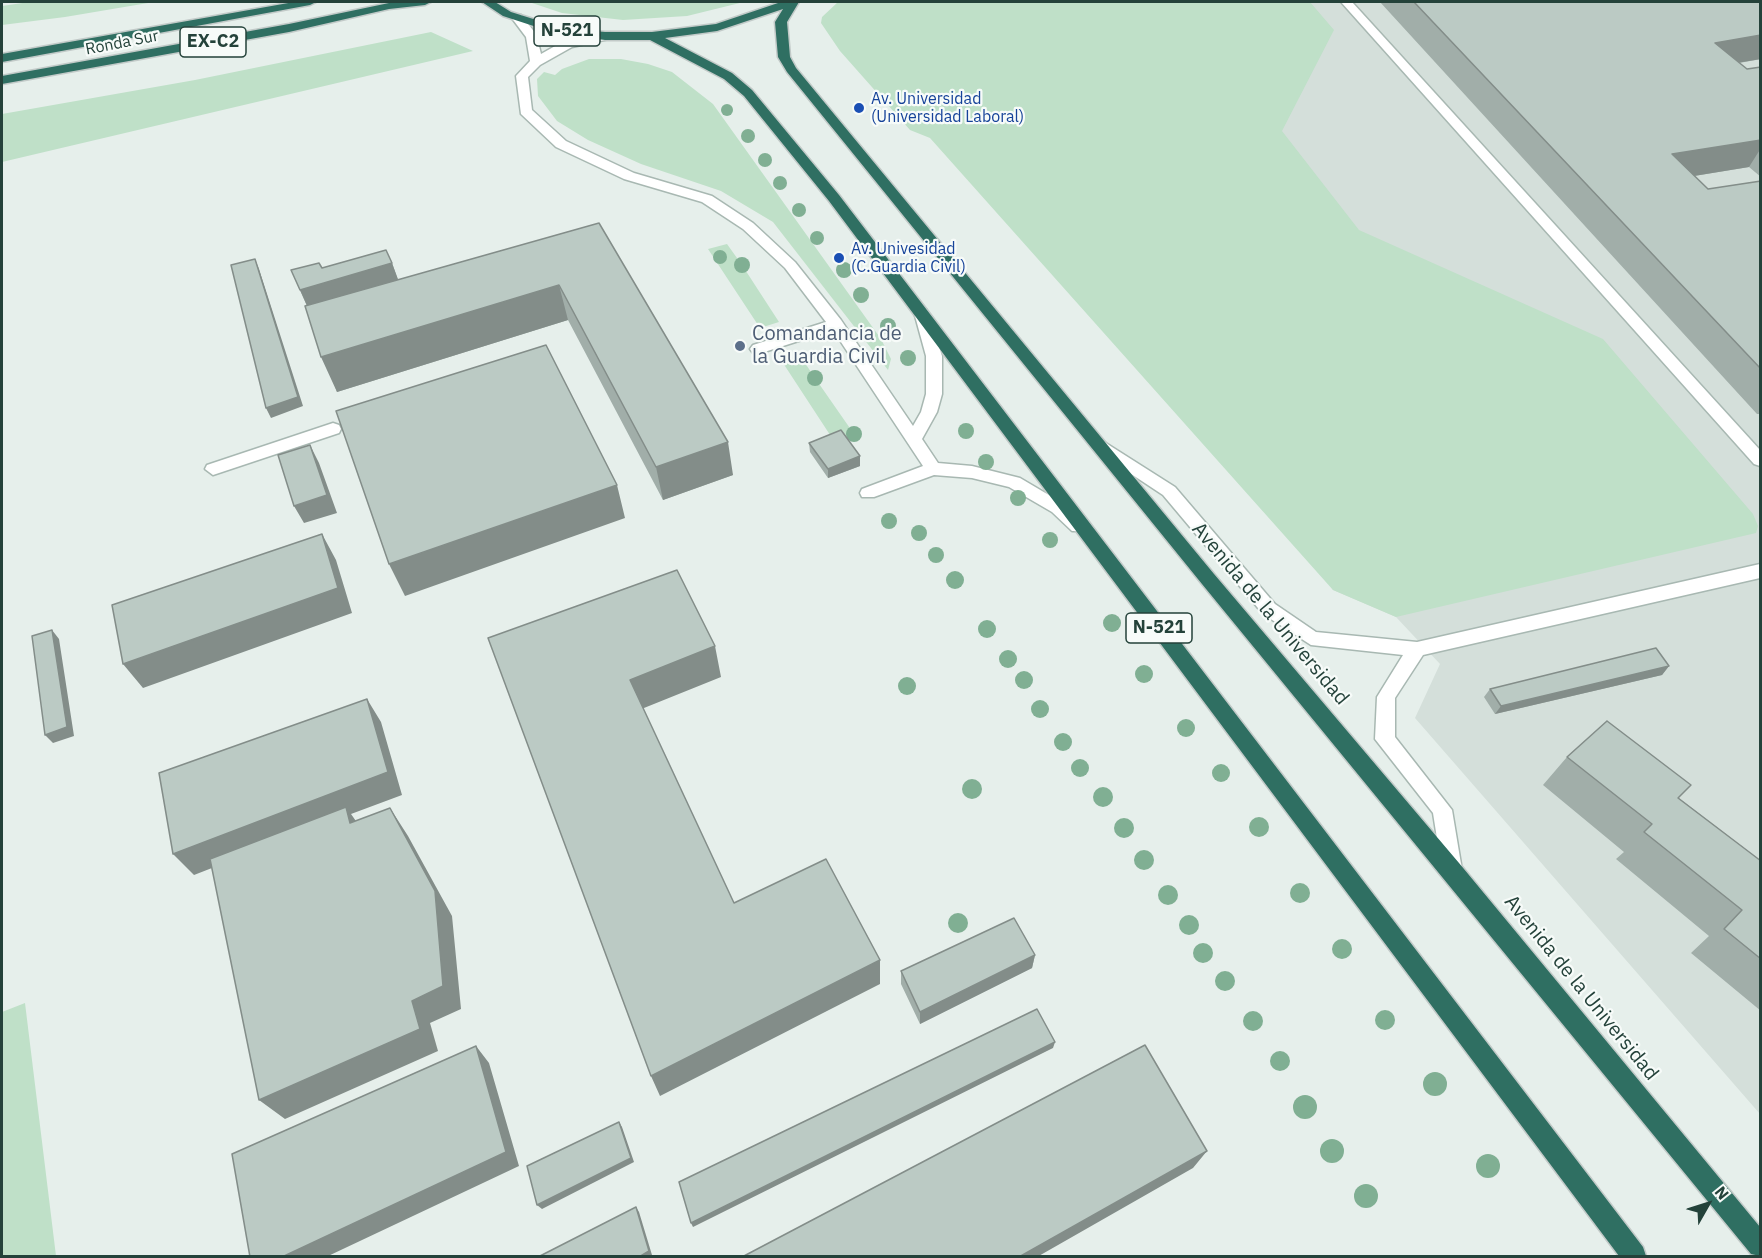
<!DOCTYPE html>
<html>
<head>
<meta charset="utf-8">
<style>
	body { margin:0 }
	#map { position:relative; width:1762px; height:1258px; overflow:hidden; background:#e6efeb; font-family:"IBM Plex Sans",sans-serif }
	canvas { display:block }
	.frame { position:absolute; inset:0; border:3px solid #24423a; pointer-events:none }
	.north { position:absolute; left:1678px; top:1174px; width:60px; height:60px; -webkit-text-stroke:4px #f7fbf9; paint-order:stroke; rotate:51deg; font-size:16px; font-weight:700; line-height:24px; text-align:center; color:#24423a }
	.north::after { content:''; display:block; margin:auto; width:21px; height:27px; background:#24423a; clip-path:polygon(50% 0,100% 100%,50% 72%,0 100%) }
</style>
</head>
<body>
<div id="map">
<canvas width="1762" height="1258"></canvas>
<div class="frame"></div>
<div class="north">N</div>
</div>
<script>
const ctx = document.querySelector('canvas').getContext('2d');
ctx.lineJoin = 'round';
function paint(path, color) { ctx.fillStyle = color; ctx.fill(path, 'evenodd'); }
const shape = rows => new Path2D(rows.map(r => 'M' + r).join(''));
function trace(path, color, width, dash) { ctx.strokeStyle = color; ctx.lineWidth = width; ctx.lineCap = dash ? 'butt' : 'round'; ctx.setLineDash(dash || []); ctx.stroke(path); }
function write(font, color, halo, rows, align = 'center') {
  ctx.font = font + ' "IBM Plex Sans",sans-serif'; ctx.lineWidth = 4.5; ctx.setLineDash([]); ctx.textBaseline = 'middle'; ctx.strokeStyle = halo; ctx.fillStyle = color; for (const [text, x, y, turn = 0] of rows) {
    ctx.save(); ctx.translate(x, y); ctx.rotate((+turn || 0) * Math.PI / 180); ctx.textAlign = isNaN(turn) ? turn : align; if (halo) ctx.strokeText(text, 0, 0); ctx.fillText(text, 0, 0); ctx.restore();
  }
}
paint(shape([
	[913,2,1760,2,1760,1114,1415,718,1440,664,1396,617,1333,590]
]), '#d4dfda');
paint(shape([
	[29,2,154,2,65,17,2,25,2,6],
	[529,2,744,2,687,16,623,20,562,13],
	[838,2,1310,2,1334,30,1282,131,1359,230,1603,339,1753,514,1758,526,1756,533,1396,617,1333,590,930,138,910,130,840,51,821,23,822,17],
	[431,32,473,51,2,162,2,114,195,80],
	[589,59,621,59,648,64,672,72,713,104,881,339,891,359,888,370,773,222,721,191,641,164,588,140,557,121,538,96,537,79,544,72,555,75,562,69],
	[727,244,742,265,779,322,760,328,708,249],
	[801,357,815,378,854,434,834,441,783,363],
	[25,1003,56,1256,2,1256,2,1012]
]), '#bfe0c8');
const lane = shape([
	[1341,2,1352,2,1760,450,1760,466,1754,464,1341,2],
	[513,15,521,15,536,34,541,54,564,41,609,33,609,39,572,47,540,65,528,77,532,110,566,141,634,173,712,196,753,223,795,262,841,320,913,426,921,412,926,394,926,356,914,312,916,309,926,309,942,356,942,394,937,412,922,439,938,463,972,466,1020,478,1064,504,1084,521,1086,526,1084,531,1072,531,1052,512,1009,487,972,478,934,475,874,497,862,497,860,493,862,489,923,466,833,330,758,354,753,353,750,349,753,345,826,322,785,268,743,229,702,202,624,179,556,147,521,114,516,76,530,61,526,37,511,17,513,15],
	[333,423,339,425,341,429,339,433,213,475,205,469,207,465,333,423],
	[1101,440,1175,487,1275,604,1316,632,1417,642,1760,564,1760,578,1423,655,1395,698,1395,737,1452,810,1462,870,1459,877,1452,879,1445,877,1442,870,1433,813,1375,739,1377,697,1403,655,1311,645,1263,614,1163,495,1095,450,1093,446,1101,440]
]);
const highway = shape([
	[294,2,316,2,310,5,2,62,2,54,294,2],
	[431,2,425,5,389,9,289,32,2,84,2,76,289,24,389,3,431,2],
	[482,2,495,2,511,12,562,28,605,32,652,32,716,24,781,2,799,2,787,22,790,57,796,68,1214,574,1459,863,1760,1227,1760,1256,1751,1254,1202,584,787,72,778,57,775,22,783,9,717,31,665,38,732,73,752,90,839,195,1643,1247,1646,1256,1619,1256,829,201,744,96,724,79,650,40,605,40,561,35,503,16,482,2]
]);
trace(lane, '#a8b8b2', 3);
trace(highway, '#c2cac8', 3);
paint(lane, '#fff');
paint(highway, '#2f6f62');
ctx.fillStyle = '#80af93';
for (const [x, y, r] of [
	[727,110,6],
	[748,136,7],
	[765,160,7],
	[780,183,7],
	[799,210,7],
	[817,238,7],
	[720,257,7],
	[742,265,8],
	[844,270,8],
	[861,295,8],
	[888,326,8],
	[908,358,8],
	[815,378,8],
	[966,431,8],
	[854,434,8],
	[986,462,8],
	[1018,498,8],
	[889,521,8],
	[919,533,8],
	[1050,540,8],
	[936,555,8],
	[955,580,9],
	[1112,623,9],
	[987,629,9],
	[1008,659,9],
	[1144,674,9],
	[1024,680,9],
	[907,686,9],
	[1040,709,9],
	[1186,728,9],
	[1063,742,9],
	[1080,768,9],
	[1221,773,9],
	[972,789,10],
	[1103,797,10],
	[1259,827,10],
	[1124,828,10],
	[1144,860,10],
	[1300,893,10],
	[1168,895,10],
	[958,923,10],
	[1189,925,10],
	[1342,949,10],
	[1203,953,10],
	[1225,981,10],
	[1385,1020,10],
	[1253,1021,10],
	[1280,1061,10],
	[1435,1084,12],
	[1305,1107,12],
	[1332,1151,12],
	[1488,1166,12],
	[1366,1196,12]
]) { ctx.beginPath(); ctx.arc(x, y, r, 0, 2 * Math.PI); ctx.fill(); }
paint(shape([
	[1380,2,1761,2,1761,59,1739,63,1747,69,1761,67,1761,177,1749,167,1694,176,1708,189,1761,181,1761,414,1757,414],
	[599,223,733,475,663,500,568,320,337,392,307,306,291,270,392,263,398,280],
	[809,443,860,466,828,478,810,452],
	[1669,666,1662,675,1495,714,1484,697,1490,689],
	[1567,757,1679,798,1761,861,1761,1011,1691,953,1709,936,1616,859,1624,852,1543,785],
	[1035,955,1032,968,920,1024,901,984,901,971]
]), '#a1aea9');
paint(shape([
	[1761,35,1761,59,1700,69,1715,43],
	[1761,140,1761,148,1749,167,1657,182,1672,154],
	[255,259,259,269,303,406,271,418,266,408],
	[392,263,399,282,308,308,300,290],
	[559,285,568,320,337,392,321,357],
	[728,442,733,475,663,500,656,467],
	[310,445,319,463,337,513,304,523,294,506],
	[860,456,860,466,828,478,828,469],
	[617,485,625,518,405,596,389,564],
	[322,534,336,560,352,613,143,688,123,664],
	[52,630,59,639,74,736,53,743,45,735],
	[715,646,721,677,639,710,630,680],
	[1669,666,1662,675,1495,714,1501,706],
	[367,699,381,722,402,795,351,814,365,834,350,823,348,815,194,875,173,854],
	[390,808,408,836,452,916,461,1009,430,1023,438,1051,285,1119,259,1100,412,1001],
	[1035,955,1032,968,920,1024,920,1012],
	[880,960,880,984,660,1096,651,1076],
	[1055,1042,1053,1048,693,1227,691,1223],
	[476,1046,489,1063,519,1166,326,1257,282,1257],
	[619,1122,622,1127,634,1162,542,1209,537,1205],
	[1207,1151,1193,1168,1037,1257,1019,1257],
	[636,1207,639,1212,652,1255,650,1257,639,1257]
]), '#838d89');
const building = shape([
	[1414,2,1761,2,1761,35,1715,43,1747,69,1761,67,1761,140,1672,154,1708,189,1761,181,1761,369,1414,2],
	[599,223,728,442,656,467,559,285,321,357,305,306,599,223],
	[386,250,392,263,300,290,291,270,319,263,322,268,386,250],
	[255,259,298,397,266,408,231,265,255,259],
	[546,345,617,485,389,564,336,411,546,345],
	[841,430,860,456,828,469,809,443,841,430],
	[310,445,327,495,294,506,278,455,310,445],
	[322,534,338,588,123,664,112,605,322,534],
	[677,570,715,646,630,680,734,903,826,859,880,960,651,1076,488,638,677,570],
	[52,630,67,727,45,735,32,636,52,630],
	[1656,648,1669,666,1501,706,1490,689,1656,648],
	[367,699,388,772,173,854,159,773,367,699],
	[1607,721,1691,785,1678,798,1761,861,1761,959,1724,929,1742,910,1644,832,1652,824,1567,757,1607,721],
	[346,807,350,823,390,808,435,891,443,986,412,1001,420,1029,259,1100,210,859,346,807],
	[1014,918,1035,955,920,1012,901,971,1014,918],
	[1037,1009,1055,1042,691,1223,679,1182,1037,1009],
	[1145,1045,1207,1151,1019,1257,742,1257,1145,1045],
	[476,1046,506,1152,282,1257,250,1257,232,1154,476,1046],
	[619,1122,631,1158,537,1205,527,1166,619,1122],
	[636,1207,649,1251,639,1257,538,1257,636,1207]
]);
paint(building, '#bbcac4');
trace(building, '#838d89', 1.5);
for (const [x, y, r, color] of [
	[859,108,6,"#1a4fb4"],
	[839,258,6,"#1a4fb4"],
	[740,346,6,"#5c6f8a"]
]) { const dot = new Path2D(); dot.arc(x, y, r, 0, 2 * Math.PI); ctx.fillStyle = color; ctx.fill(dot); trace(dot, '#f7fbf9', 2); }
write('16px', '#24423a', '#f7fbf9', [
	["Ronda Sur",122,43,-11]
]);
write('16px', '#164399', '#f7fbf9', [
	["Av. Universidad",871,99],
	["(Universidad Laboral)",871,117],
	["Av. Univesidad",851,249],
	["(C.Guardia Civil)",851,267]
], 'left');
for (const [x, y, w] of [
	[567,31,66],
	[213,42,66],
	[1159,628,66]
]) { const box = new Path2D(); box.roundRect(x - w / 2, y - 15, w, 30, 4.5); ctx.fillStyle = '#f7fbf9'; ctx.fill(box); trace(box, '#24423a', 1.5); }
write('bold 18px', '#24423a', null, [
	["N-521",567,31],
	["EX-C2",213,42],
	["N-521",1159,628]
]);
write('20px', '#4e5e75', '#f7fbf9', [
	["Comandancia de",752,334],
	["la Guardia Civil",752,357]
], 'left');
write('20px', '#24423a', '#f7fbf9', [
	["Avenida de la Universidad",1270,614,50],
	["Avenida de la Universidad",1581,988,51]
]);
</script>
</body>
</html>
